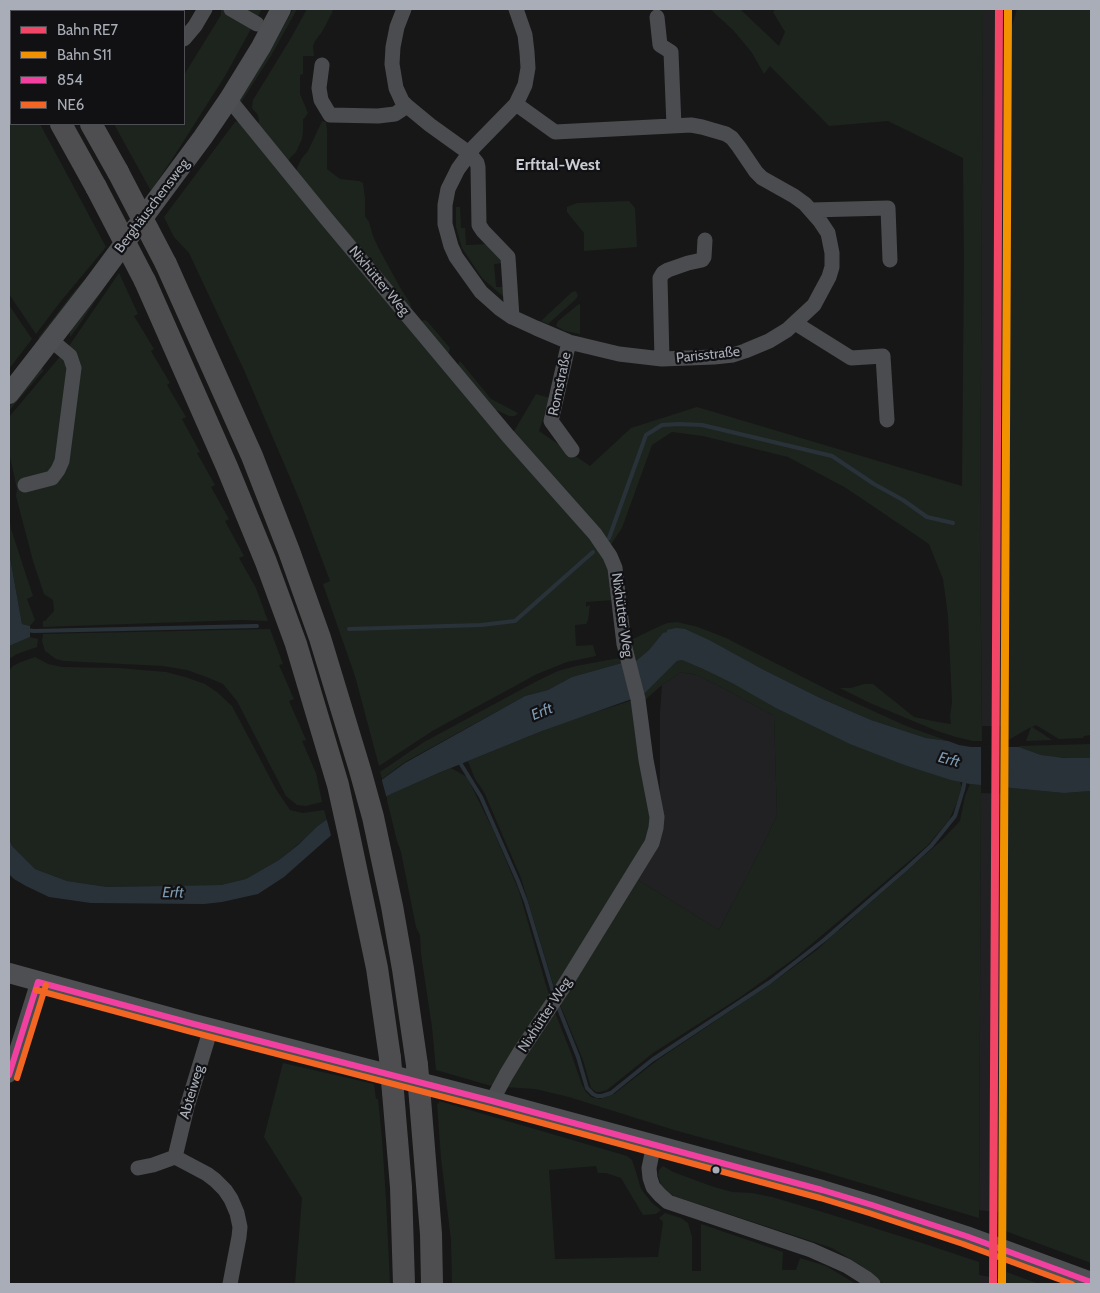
<!DOCTYPE html>
<html>
<head>
<meta charset="utf-8">
<style>
	body { margin:0 }
	#map { position:relative; width:1100px; height:1293px; overflow:hidden; background:#171717; font-family:Cabin,sans-serif }
	canvas { display:block }
	.frame { position:absolute; inset:0; border:10px solid #a8adb8; pointer-events:none }
	.legend { position:absolute; left:10px; top:10px; width:175px; height:115px; box-sizing:border-box; background:#111113; border:1px solid #4d4f55; margin:0; padding:6px 9px; list-style:none; font-size:15px; color:#a8adb8 }
	.legend li { display:flex; align-items:center; gap:10px; height:25px }
	.legend b { width:25px; border:1px solid #4d4f55 }
</style>
</head>
<body>
<div id="map">
<canvas width="1100" height="1293"></canvas>
<div class="frame"></div>
<ul class="legend">
<li><b style="height:6px;background:#f34667"></b>Bahn RE7</li>
<li><b style="height:6px;background:#f39200"></b>Bahn S11</li>
<li><b style="height:6px;background:#f240a1"></b>854</li>
<li><b style="height:6px;background:#f26522"></b>NE6</li>
</ul>
</div>
<script>
const ctx = document.querySelector('canvas').getContext('2d');
ctx.lineJoin = 'round';
function paint(path, color) { ctx.fillStyle = color; ctx.fill(path, 'evenodd'); }
const shape = rows => new Path2D(rows.map(r => 'M' + r).join(''));
function trace(path, color, width, dash) { ctx.strokeStyle = color; ctx.lineWidth = width; ctx.lineCap = dash ? 'butt' : 'round'; ctx.setLineDash(dash || []); ctx.stroke(path); }
function write(font, color, halo, rows, align = 'center') {
  ctx.font = font + ' Cabin,sans-serif'; ctx.lineWidth = 4.5; ctx.setLineDash([]); ctx.textBaseline = 'middle'; ctx.strokeStyle = halo; ctx.fillStyle = color; for (const [text, x, y, turn = 0] of rows) {
    ctx.save(); ctx.translate(x, y); ctx.rotate((+turn || 0) * Math.PI / 180); ctx.textAlign = isNaN(turn) ? turn : align; if (halo) ctx.strokeText(text, 0, 0); ctx.fillText(text, 0, 0); ctx.restore();
  }
}
paint(shape([
	[983,9,1007,9,1005,538,1003,726,982,726,980,536],
	[681,672,697,675,725,689,774,716,777,815,765,841,719,930,635,878,660,801,660,713,662,685],
	[981,793,1002,794,1001,1213,979,1210],
	[979,1275,1001,1279,1001,1284,979,1284]
]), '#212123');
paint(shape([
	[50,9,99,9,100,11,51,11],
	[221,9,262,9,225,76,178,150,151,191,114,124,184,124,184,75,221,15],
	[293,9,297,9,272,54,240,104,237,102,276,40],
	[307,9,333,9,332,13,322,32,315,41,313,46,314,56,303,56,303,74,300,75,300,94,308,113,303,120,303,131,302,139,296,152,290,158,287,165,256,127,259,122,258,115,252,108,253,100,291,38],
	[710,9,740,9,779,46,785,32,773,12,776,9,983,9,980,536,982,741,973,741,956,737,937,731,870,703,840,688,851,688,864,684,873,684,914,717,938,722,951,724,950,717,952,702,948,616,943,579,929,544,846,488,788,457,703,436,672,432,652,445,622,528,610,546,513,433,536,394,550,398,539,431,590,466,631,428,697,407,962,486,964,259,963,158,888,121,829,126,770,66,764,74,752,53,744,43,733,30],
	[1017,9,1091,9,1091,735,1084,736,1083,738,1059,739,1036,725,1032,727,1052,740,1026,741,1031,727,1003,743,1005,538,1007,43],
	[9,67,11,72,11,124,40,124,106,247,61,301,36,334,9,294],
	[239,121,545,484,607,561,614,600,586,602,586,607,590,605,588,620,586,624,575,625,576,646,593,645,596,656,567,662,537,674,434,730,379,766,355,676,323,584,330,581,300,501,244,370,189,253,174,237,164,217,235,122],
	[322,121,326,122,327,130,327,169,340,179,359,181,363,183,365,199,365,216,369,222,373,236,379,249,401,289,410,303,411,307,410,309,297,175,297,168,302,158,308,151],
	[629,201,635,208,637,247,584,251,584,233,567,212,567,207,577,203],
	[456,207,460,207,461,228,465,228,466,245,490,244,504,263,494,264,496,287,506,287,506,299,482,278,462,248,456,227],
	[108,252,42,339,38,338,73,293],
	[117,269,77,328,70,337,70,332],
	[119,273,138,314,134,316,154,349,151,351,170,383,167,385,186,417,182,419,200,452,197,453,215,485,211,487,229,519,225,521,244,556,239,558,256,588,268,621,241,620,43,627,43,621,45,621,54,611,53,600,44,594,33,561,16,496,17,489,9,452,9,417,69,346],
	[576,291,578,296,575,300,548,324,541,321,572,292],
	[579,304,580,305,580,334,565,331,556,326,558,321],
	[9,305,32,339,9,369],
	[424,320,427,321,450,348,449,352,447,354,420,322],
	[460,361,491,399,518,413,515,416,509,416,496,410,457,367],
	[41,368,44,370,9,411,9,406],
	[9,514,11,529,33,596,27,599,35,620,30,626,22,624,9,551],
	[677,622,698,627,726,638,838,695,906,726,948,741,926,738,871,720,820,698,760,668,667,632,663,634,649,650,636,661,630,642,633,639,660,626,667,623],
	[270,629,283,664,279,665,294,699,289,701,306,740,302,741,316,773,322,802,306,806,297,805,286,796,237,701,223,684,209,678,187,670,163,666,64,661,56,659,45,651,42,641,43,634],
	[30,637,38,639,37,647,17,654,9,659,9,646],
	[35,657,48,664,62,667,119,668,166,672,185,677,205,684,217,692,232,706,277,791,290,810,303,813,324,810,327,820,279,860,246,879,221,885,107,887,67,881,35,869,12,846,9,838,9,671,13,666,21,662],
	[619,658,622,663,572,677,548,690,525,696,405,762,382,779,380,772,424,742,539,680,558,671,576,666],
	[682,660,703,669,907,766,960,782,962,788,961,793,955,807,949,820,928,845,840,920,795,958,739,998,653,1053,607,1090,600,1092,596,1092,591,1088,583,1060,559,1002,635,878,719,930,765,841,777,815,774,716,725,689,697,675,681,672,662,685,646,699,644,698,643,695,677,661],
	[633,700,653,817,649,840,555,990,521,878,484,792,475,779,468,761,562,723],
	[1091,744,1091,758,1085,759,1053,757,1041,755,1019,747,1020,746],
	[451,768,467,777,494,832,519,891,546,985,550,997,495,1087,436,1070,432,1027,421,954,420,935,416,927,401,852,397,841,386,796],
	[970,784,981,785,979,1218,787,1161,674,1130,569,1097,535,1089,505,1087,554,1010,571,1053,582,1085,586,1092,591,1097,600,1099,614,1094,659,1059,769,985,817,950,835,933,846,925,854,917,941,841,960,821,965,796],
	[1002,787,1064,793,1091,791,1091,1263,1000,1229],
	[283,1063,374,1084,376,1099,378,1099,382,1139,386,1199,390,1284,295,1284,302,1198,264,1137],
	[439,1101,627,1156,632,1160,635,1169,641,1189,652,1203,661,1210,656,1214,643,1215,621,1178,606,1173,598,1173,596,1166,549,1170,555,1259,658,1257,663,1222,659,1218,665,1213,681,1218,688,1223,692,1237,692,1271,701,1271,701,1224,783,1252,782,1270,796,1270,800,1258,826,1266,856,1284,452,1284,451,1240,441,1158,437,1103,439,1104],
	[663,1166,673,1172,714,1187,732,1192,752,1193,772,1197,816,1210,919,1242,979,1262,979,1284,884,1284,860,1265,832,1248,674,1196,665,1191,661,1185,658,1175,659,1170],
	[1001,1270,1039,1284,1001,1284]
]), '#1d241e');
paint(shape([
	[9,552,22,624,30,626,30,637,9,646],
	[676,628,685,629,709,640,760,668,820,698,871,720,926,738,948,741,959,745,971,747,1019,747,1041,755,1064,758,1091,758,1091,791,1064,793,970,784,951,780,907,766,850,744,776,708,734,684,703,669,682,660,677,661,643,695,542,731,441,772,391,794,377,801,353,816,284,877,258,894,222,902,204,904,91,903,49,897,26,886,14,879,9,874,9,838,12,846,35,869,67,881,107,887,163,886,221,885,246,879,279,860,298,845,318,826,405,763,525,696,548,690,572,677,622,663,636,661,649,650,663,633,667,632,667,630]
]), '#2a3239');
paint(shape([
	[981,744,1003,745,1002,789,981,788],
	[381,777,387,799,355,818,332,839,326,817]
]), '#171717');
trace(shape([
	[609,538,646,435,662,425,679,424,702,425,832,456,874,484,903,500,927,517,953,523],
	[349,629,481,625,515,621,593,552],
	[25,630,34,631,257,626],
	[459,761,481,797,518,881,526,902,554,995],
	[557,1004,578,1057,587,1088,593,1094,597,1096,602,1096,611,1093,652,1060,770,982,824,940,907,868,931,846,955,816,963,790,965,780]
]), '#2a3239', 4);
trace(shape([
	[151,9,152,11],
	[231,9,257,24],
	[404,9,397,27,393,47,392,64,396,88,402,101,407,106,430,125,469,153,477,163,478,167,479,225,483,231,508,257,512,317],
	[516,9,525,35,527,52,528,68,525,85,516,104,474,147,458,169,448,189,445,205,445,224,451,246,456,257,481,292,499,308,512,317,536,328,569,342,619,354,662,359,714,357,733,355,745,351,769,341,787,330,814,305,829,277,832,267,832,253,828,233,820,221,805,204,794,196,762,178,756,172,739,147,732,138,726,134,702,127,691,125,555,132,516,104],
	[657,17,660,45,671,52,674,126],
	[184,39,195,26,205,9],
	[322,65,319,88,321,100,330,115,378,116,395,114,407,106],
	[229,99,325,217,508,436,595,534,610,556,615,568,624,644,638,699,646,760,657,817,656,828,652,843,562,989,520,1052,506,1075,492,1101],
	[811,210,888,208,890,260],
	[795,323,851,358,883,356,887,420],
	[569,342,551,421,572,450],
	[662,359,660,278,663,273,668,270,688,263,702,260,704,257,705,240],
	[25,485,52,478,58,470,62,461,74,368,70,356,51,340],
	[9,1075,38,982],
	[654,1144,649,1168,650,1178,653,1187,660,1195,668,1202,811,1250,847,1266,866,1278,873,1284],
	[175,1157,207,1174,215,1180,225,1190,231,1199,237,1213,240,1227,239,1237,230,1284],
	[175,1157,187,1107,211,1028],
	[138,1168,153,1165,175,1157]
]), '#4b4c50', 15);
trace(shape([
	[9,394,92,287,203,137,229,99,261,47,281,9],
	[9,973,190,1023,492,1101,822,1190,872,1205,966,1236,1091,1282]
]), '#4d4f52', 20);
trace(shape([
	[27,9,29,11],
	[9,30,11,34],
	[61,124,96,187],
	[91,124,118,172],
	[166,264,252,456,289,551,320,638,360,770,373,817,392,906,403,969,417,1065],
	[145,281,227,467,266,562,296,644,338,785,349,835,377,968,390,1058],
	[393,1092,401,1187,404,1284],
	[420,1099,431,1234,432,1284]
]), '#4e4e51', 22);
trace(shape([
	[118,172,166,264],
	[96,187,145,281],
	[390,1058,393,1092],
	[417,1065,420,1099]
]), '#4e4e51', 22);
trace(shape([
	[38,982,190,1023,492,1101,822,1190,872,1205,966,1236,1091,1282],
	[9,1075,38,982]
]), '#f240a1', 6);
trace(shape([
	[36,990,188,1031,490,1109,820,1198,869,1213,963,1244,1072,1284],
	[17,1078,46,985]
]), '#f26522', 6);
trace(shape([
	[993,1284,999,9]
]), '#f34667', 8);
trace(shape([
	[1002,1284,1008,9]
]), '#f39200', 8);
for (const [x, y, r, color] of [
	[716,1170,4.5,"#a8adb8"]
]) { const dot = new Path2D(); dot.arc(x, y, r, 0, 2 * Math.PI); ctx.fillStyle = color; ctx.fill(dot); trace(dot, '#111113', 2); }
write('14px', '#a8adb8', '#111113', [
	["Berghäuschensweg",152,206,-53],
	["Nixhütter Weg",379,281,50],
	["Parisstraße",708,355,-6],
	["Romstraße",560,384,-78],
	["Nixhütter Weg",622,615,82],
	["Nixhütter Weg",545,1015,-57],
	["Abteiweg",192,1092,-74]
]);
write('italic 15px', '#7f9bb3', '#111113', [
	["Erft",542,712,-23],
	["Erft",949,760,15],
	["Erft",173,893,1]
]);
write('bold 16px', '#c9ccd4', '#111113', [
	["Erfttal-West",558,165]
]);
</script>
</body>
</html>
